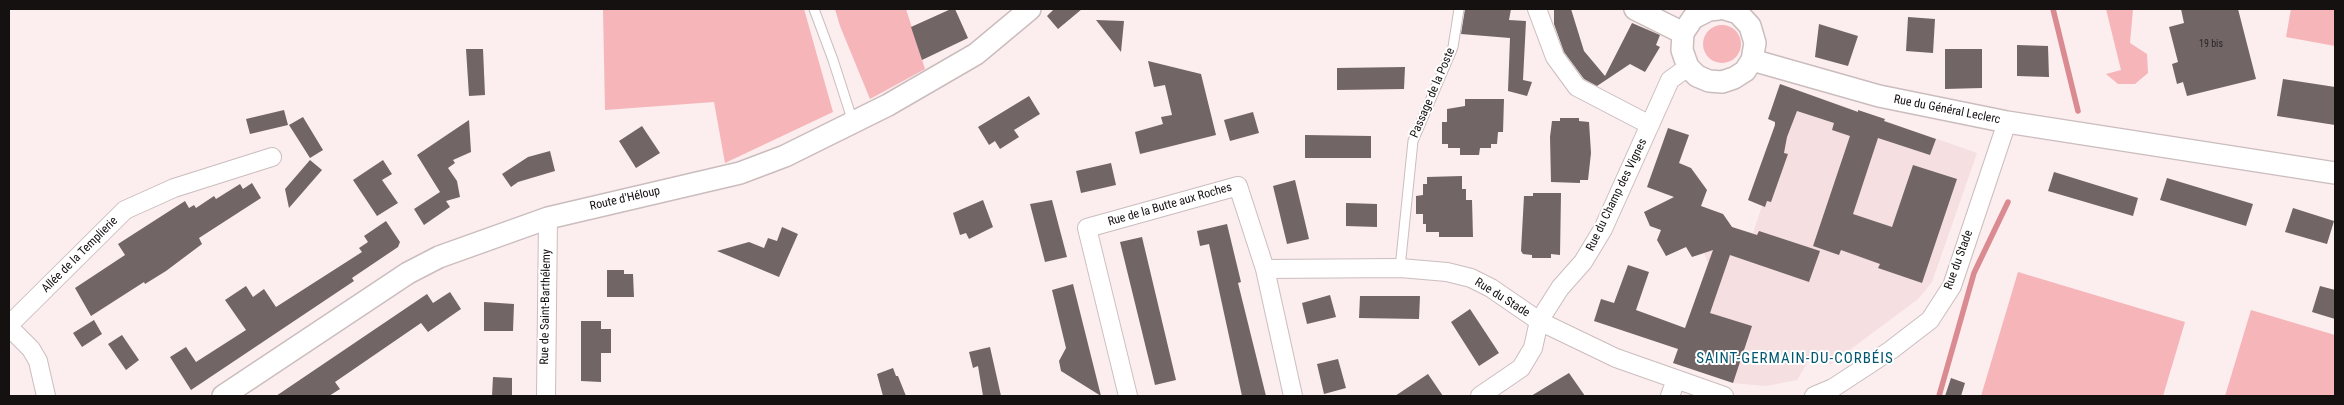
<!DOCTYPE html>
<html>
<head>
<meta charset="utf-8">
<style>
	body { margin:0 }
	#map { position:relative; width:2344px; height:405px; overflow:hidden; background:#fcedee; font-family:"Roboto Condensed",sans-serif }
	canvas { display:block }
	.frame { position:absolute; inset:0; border:10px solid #151111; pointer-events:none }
</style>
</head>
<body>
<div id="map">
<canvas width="2344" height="405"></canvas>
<div class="frame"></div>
</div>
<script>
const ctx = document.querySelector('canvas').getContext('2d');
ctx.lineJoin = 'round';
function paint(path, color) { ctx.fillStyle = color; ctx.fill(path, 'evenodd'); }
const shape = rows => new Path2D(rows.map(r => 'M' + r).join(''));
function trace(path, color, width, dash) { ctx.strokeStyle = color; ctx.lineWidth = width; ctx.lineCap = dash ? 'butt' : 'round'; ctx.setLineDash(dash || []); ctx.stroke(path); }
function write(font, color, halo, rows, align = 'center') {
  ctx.font = font + ' "Roboto Condensed",sans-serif'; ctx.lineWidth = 4; ctx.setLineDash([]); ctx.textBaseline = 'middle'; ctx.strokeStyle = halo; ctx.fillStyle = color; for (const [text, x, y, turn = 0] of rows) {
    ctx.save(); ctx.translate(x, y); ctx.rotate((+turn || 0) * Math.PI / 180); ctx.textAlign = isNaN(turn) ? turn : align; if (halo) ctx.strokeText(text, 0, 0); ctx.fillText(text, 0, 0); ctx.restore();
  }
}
paint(shape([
	[1780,84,1977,153,1932,282,1918,299,1831,364,1809,360,1797,380,1766,386,1733,383,1673,363,1708,263,1704,253,1692,257,1686,247,1666,256,1661,230,1650,226,1644,212,1658,205,1670,209,1675,197,1723,214,1732,227,1753,233,1762,206,1748,200,1768,143,1782,147,1789,130,1774,125,1780,105,1774,102]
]), '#f5dfe0');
paint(shape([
	[603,9,804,9,833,112,725,163,714,102,605,110],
	[835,9,906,9,925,69,870,99,840,26],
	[2106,9,2133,9,2130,43,2147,54,2148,73,2135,84,2118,84,2106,74,2121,70],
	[2291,9,2335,9,2335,46,2286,37],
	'1703 44a19 19 0 1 1 38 0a19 19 0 1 1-38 0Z',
	[2018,272,2185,322,2163,396,1981,396],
	[2251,310,2335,335,2335,396,2225,396]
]), '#f6b5b9');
trace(shape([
	[2053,9,2078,111],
	[1939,396,1974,273,2008,202]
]), '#d98b91', 5.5);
paint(shape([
	[951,9,955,9,968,38,922,60,911,27],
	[1054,9,1082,9,1058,29,1047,16],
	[1465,9,1511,9,1509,20,1526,21,1523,80,1532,82,1527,96,1508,91,1510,38,1461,34],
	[1554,9,1571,9,1584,51,1605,76,1632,23,1660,35,1656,45,1660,47,1645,72,1630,64,1597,86,1584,79,1564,52,1554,24],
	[2181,9,2238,9,2256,79,2187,96,2183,82,2177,84,2172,64,2178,62,2169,27,2184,23],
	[1908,17,1935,19,1933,53,1906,51],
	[1096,20,1124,21,1121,52],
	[1819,24,1858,36,1848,66,1815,57],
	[2017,45,2048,46,2049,77,2017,76],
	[466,49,483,49,485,95,469,96],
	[1945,49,1982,49,1982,88,1945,89],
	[1148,61,1201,74,1216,135,1140,154,1135,132,1163,124,1161,117,1172,115,1165,85,1154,87],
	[1405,67,1404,89,1337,90,1337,68],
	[2283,79,2335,87,2335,125,2277,116],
	[1780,84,1858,112,1858,110,1885,119,1884,121,1936,139,1930,155,1878,138,1853,214,1892,227,1913,165,1957,179,1922,283,1878,268,1880,264,1841,250,1839,255,1813,246,1850,136,1832,130,1834,123,1797,111,1787,137,1784,153,1788,154,1771,202,1767,201,1765,207,1748,200,1775,125,1775,122,1768,119],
	[1029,96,1040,114,1014,130,1019,137,1000,149,995,141,989,145,978,127],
	[1465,99,1504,99,1503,132,1498,132,1497,144,1491,144,1491,148,1480,148,1479,155,1460,155,1460,148,1448,148,1448,144,1442,144,1442,122,1447,122,1447,109,1465,106],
	[284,110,288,125,250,134,246,119],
	[1253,112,1259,133,1230,141,1224,120],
	[303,117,323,150,310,158,289,125],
	[1560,118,1579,118,1579,121,1589,122,1591,153,1588,180,1580,180,1580,183,1551,182,1550,137,1552,121,1560,121],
	[469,120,471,152,453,160,455,163,448,168,457,181,460,197,446,201,450,207,424,225,414,209,440,192,417,155],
	[642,126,660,153,636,168,619,141],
	[1668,128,1689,135,1679,163,1691,168,1707,190,1701,206,1723,214,1732,227,1757,235,1759,231,1820,251,1809,282,1730,255,1710,313,1752,326,1733,383,1673,363,1678,349,1594,321,1601,299,1614,303,1628,265,1649,272,1636,310,1685,328,1713,250,1692,257,1686,247,1666,256,1657,240,1661,230,1650,226,1644,212,1674,197,1647,187],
	[1305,135,1371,136,1371,158,1305,158],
	[550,151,555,171,518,182,511,187,502,174,528,157],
	[310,160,322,170,289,208,285,189],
	[383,160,392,174,382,180,398,203,377,216,353,180],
	[1111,163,1116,185,1081,193,1076,171],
	[2054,172,2138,198,2133,216,2048,191],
	[1462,176,1462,189,1466,189,1466,200,1472,200,1473,237,1439,237,1439,232,1426,232,1426,224,1423,224,1423,214,1416,214,1416,196,1423,195,1423,184,1427,184,1427,177],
	[2167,178,2253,204,2246,226,2160,200],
	[1295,180,1309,239,1287,244,1273,186],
	[252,183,261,198,199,238,202,244,166,271,145,284,144,282,91,316,75,288,125,255,118,244,185,201,189,208,194,205,196,208,214,196,216,199,240,184,243,189],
	[1533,193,1561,193,1560,255,1551,254,1551,258,1532,258,1532,255,1523,254,1521,251,1524,196,1533,196],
	[983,200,993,227,969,239,966,233,960,235,953,213],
	[1052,200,1067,257,1045,262,1030,204],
	[1346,203,1377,204,1377,227,1346,226],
	[2293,208,2334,221,2327,244,2285,232],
	[386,221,400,242,398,247,352,278,354,281,191,390,170,357,186,347,196,362,246,330,225,300,246,286,253,297,264,289,276,307,362,252,359,248,368,242,364,236],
	[1227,224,1241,282,1238,283,1266,396,1242,396,1209,244,1200,246,1197,231],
	[782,227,798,234,779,277,717,251,749,242,764,248,768,238,777,241],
	[1142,237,1176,380,1155,385,1120,242],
	[607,270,624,270,624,274,633,274,634,297,607,297],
	[1073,284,1101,396,1061,371,1059,361,1066,348,1052,290],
	[2320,286,2335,290,2335,319,2312,312],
	[450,292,461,309,428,332,421,323,335,382,340,389,329,396,276,396,427,294,433,303],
	[1330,295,1336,317,1307,324,1302,303],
	[1360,296,1420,296,1419,319,1359,318],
	[484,302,514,304,513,331,484,331],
	[1470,309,1499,353,1479,366,1451,322],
	[94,320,102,334,82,347,73,333],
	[581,321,601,321,601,329,611,329,611,353,601,353,601,382,581,381],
	[122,335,139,360,126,370,108,344],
	[990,347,1001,396,983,396,978,366,973,368,969,352],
	[1338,359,1346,388,1324,394,1317,364],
	[893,368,896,376,898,376,906,396,883,396,877,374],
	[1569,373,1585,396,1531,396],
	[1428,374,1443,396,1395,396],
	[493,377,512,378,512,396,492,396],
	[1951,378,1965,383,1961,396,1945,396]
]), '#716566');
const service = shape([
	[814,9,833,60,853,122],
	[1400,268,1413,141,1453,47,1459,9]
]);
const minor = shape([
	[1537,9,1555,57,1577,87,1650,125],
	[1265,269,1400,268,1447,272,1471,278,1491,288,1539,321,1616,358,1724,396],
	[9,325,125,210,174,188,272,157],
	[9,327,31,349,38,361,46,396],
	[546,396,548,218],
	[1128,396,1087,228,1238,186,1265,269,1293,396],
	[1480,396,1521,368,1533,348,1539,321,1560,288,1583,262,1603,229,1670,80,1688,67],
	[1670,396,1676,380],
	[1814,396,1833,388,1891,350,1930,320,1952,286,2007,122]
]);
const tertiary = shape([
	[1635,9,1683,33],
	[1719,9,1709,10,1693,18,1683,33,1682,50,1688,67,1697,76,1709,81,1722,82,1734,78,1745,71,1752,60,1755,43,1750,26,1738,13,1725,9],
	[1752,60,1879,96,2007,122,2335,173],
	[223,396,408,273,439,257,548,218,740,173,785,156,888,105,976,54,1030,9]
]);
trace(service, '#cbbdbe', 11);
trace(minor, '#cbbdbe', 20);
trace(tertiary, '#cbbdbe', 24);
trace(service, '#fff', 9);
trace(minor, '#fff', 18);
trace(tertiary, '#fff', 21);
write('10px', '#2c2626', null, [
	["19 bis",2211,44]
]);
write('12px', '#151111', '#fff', [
	["Passage de la Poste",1433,93,-67],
	["Rue du Général Leclerc",1947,110,11],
	["Rue du Champ des Vignes",1617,195,-64],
	["Route d'Héloup",625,199,-13],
	["Rue de la Butte aux Roches",1170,205,-16],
	["Allée de la Templierie",80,255,-45],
	["Rue du Stade",1959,260,-70],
	["Rue du Stade",1502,298,32],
	["Rue de Saint-Barthélemy",546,307,-89]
]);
ctx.letterSpacing = '1px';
write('15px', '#025870', '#fff', [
	["SAINT-GERMAIN-DU-CORBÉIS",1795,359]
]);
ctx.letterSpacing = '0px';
</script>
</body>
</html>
